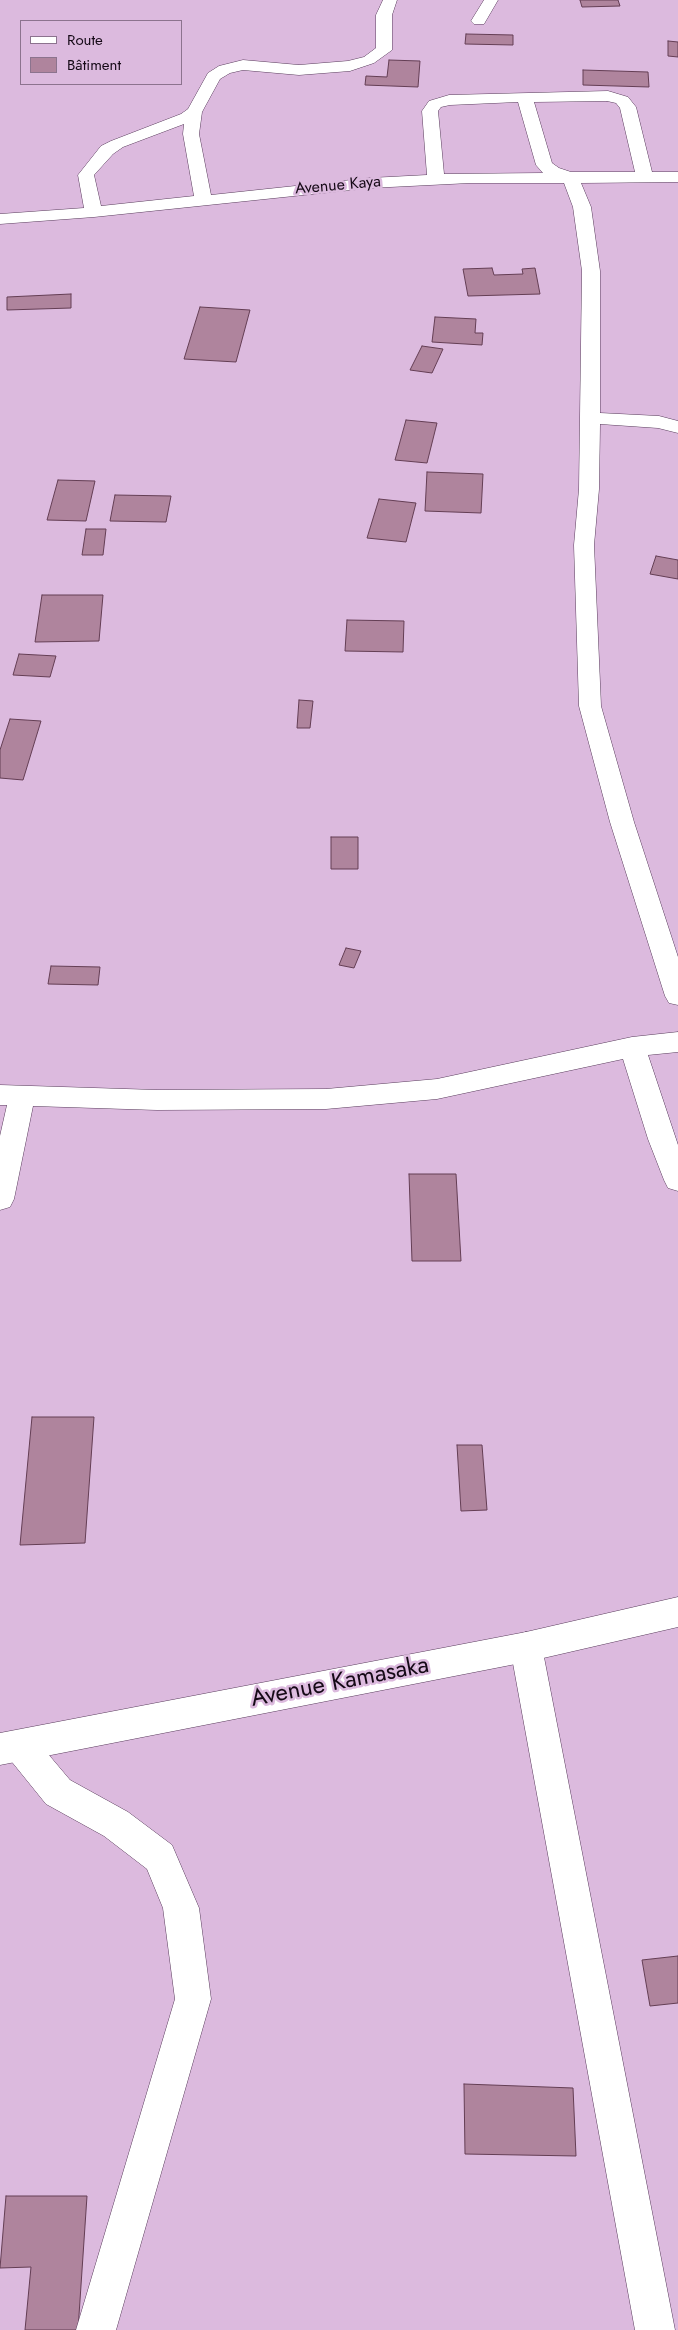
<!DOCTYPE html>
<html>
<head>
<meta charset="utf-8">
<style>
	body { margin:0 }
	#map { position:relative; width:678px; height:2330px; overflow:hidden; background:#dcbade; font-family:Jost,sans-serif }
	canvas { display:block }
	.legend { position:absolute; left:20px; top:20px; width:162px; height:65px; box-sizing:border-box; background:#dcbade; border:1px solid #8c738e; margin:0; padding:6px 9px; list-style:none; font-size:15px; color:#150916 }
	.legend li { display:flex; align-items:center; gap:10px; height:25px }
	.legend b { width:25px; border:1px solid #8c738e }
</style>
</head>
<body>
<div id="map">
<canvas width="678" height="2330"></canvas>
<ul class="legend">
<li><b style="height:6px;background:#fff"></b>Route</li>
<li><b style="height:14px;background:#af849d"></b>Bâtiment</li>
</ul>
</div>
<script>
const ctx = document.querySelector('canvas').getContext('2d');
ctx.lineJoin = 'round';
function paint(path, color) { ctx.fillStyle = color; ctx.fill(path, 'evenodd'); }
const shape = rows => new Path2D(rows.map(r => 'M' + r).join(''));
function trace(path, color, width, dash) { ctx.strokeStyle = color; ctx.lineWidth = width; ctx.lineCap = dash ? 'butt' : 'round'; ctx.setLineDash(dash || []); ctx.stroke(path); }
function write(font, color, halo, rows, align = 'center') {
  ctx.font = font + ' Jost,sans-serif'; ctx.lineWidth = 5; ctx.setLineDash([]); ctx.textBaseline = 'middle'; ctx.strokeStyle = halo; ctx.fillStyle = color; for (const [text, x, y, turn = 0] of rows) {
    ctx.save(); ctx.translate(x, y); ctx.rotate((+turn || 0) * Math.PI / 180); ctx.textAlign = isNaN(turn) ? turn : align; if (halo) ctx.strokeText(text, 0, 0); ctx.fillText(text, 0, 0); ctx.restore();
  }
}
const building = shape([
	[580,0,618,0,620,6,582,7,580,0],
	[466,34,513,35,513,45,465,44,466,34],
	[668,41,678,42,678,57,668,56,668,41],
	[389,60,420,61,418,87,365,85,366,76,387,77,389,60],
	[583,70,648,72,649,87,583,85,583,70],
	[492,268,494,275,523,274,522,269,535,268,540,294,468,296,463,269,492,268],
	[71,294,71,308,7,310,7,297,71,294],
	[200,307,250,310,236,362,184,359,200,307],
	[435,317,476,319,475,333,483,333,482,345,432,342,435,317],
	[422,346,443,349,432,373,410,370,422,346],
	[406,420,437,423,427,463,395,460,406,420],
	[427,472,483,474,481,513,425,511,427,472],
	[58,480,95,481,86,521,47,520,58,480],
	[115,495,171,496,166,522,110,521,115,495],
	[379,499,416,503,406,542,367,538,379,499],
	[86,529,106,529,103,555,82,555,86,529],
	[656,556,678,560,678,579,650,574,656,556],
	[42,595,103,595,99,641,35,642,42,595],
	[347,620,404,621,403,652,345,651,347,620],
	[19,654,56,656,50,677,13,675,19,654],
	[299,700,313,701,310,728,297,728,299,700],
	[10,719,41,721,23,780,0,778,0,750,10,719],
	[331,837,358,837,358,869,331,869,331,837],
	[346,948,361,951,354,968,339,965,346,948],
	[51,966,100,967,98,985,48,984,51,966],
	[409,1174,456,1174,461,1261,412,1261,409,1174],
	[32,1417,94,1417,85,1543,20,1545,32,1417],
	[457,1445,482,1445,487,1510,461,1511,457,1445],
	[678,1956,678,2003,650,2006,642,1960,678,1956],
	[464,2084,573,2088,576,2156,465,2154,464,2084],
	[6,2196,87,2196,78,2330,25,2330,31,2267,0,2268,6,2196]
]);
paint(building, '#af849d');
trace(building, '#643e54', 1);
const minor = shape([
	[383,0,397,0,392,15,392,50,374,63,350,71,299,75,243,70,230,73,220,79,202,112,199,134,211,195,370,178,427,175,422,111,429,101,449,95,608,91,628,97,636,107,652,172,678,172,678,182,581,183,591,207,600,271,600,413,659,416,678,421,678,433,658,428,600,424,599,489,594,545,601,706,634,822,678,957,678,1005,669,1003,665,996,610,822,579,706,574,545,579,489,582,271,573,207,564,183,470,183,370,188,94,217,0,224,0,214,84,208,78,175,101,146,111,141,181,114,188,109,208,73,219,66,243,60,299,65,348,61,364,57,376,48,376,15,383,0],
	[607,101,616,103,620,108,635,172,571,172,559,168,552,163,534,102,607,101],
	[518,102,536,165,543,173,444,174,438,111,441,107,450,105,518,102],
	[184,124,183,134,194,196,101,206,94,175,113,154,123,147,184,124],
	[484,0,498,0,484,24,474,24,471,21,484,0],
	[678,1032,678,1052,648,1055,678,1145,678,1191,668,1188,664,1180,648,1139,623,1059,437,1099,326,1109,157,1110,33,1106,14,1199,10,1207,0,1210,0,1136,7,1105,0,1105,0,1085,157,1090,326,1089,437,1079,632,1037,678,1032],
	[526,1632,538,1636,542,1647,675,2330,635,2330,510,1647,514,1636,526,1632],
	[20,1730,32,1735,70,1780,128,1812,172,1845,199,1908,211,1999,116,2330,76,2330,175,1999,163,1908,147,1869,104,1836,46,1804,8,1757,3,1746,8,1735,20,1730]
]);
const tertiary = shape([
	[678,1597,678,1627,526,1662,0,1765,0,1733,526,1632,678,1597]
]);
trace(minor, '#593d5c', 1);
trace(tertiary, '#593d5c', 1);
paint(minor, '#fff');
paint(tertiary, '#fff');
write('16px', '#150916', '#dcbade', [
	["Avenue Kaya",338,186,-5]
]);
write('24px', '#150916', '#dcbade', [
	["Avenue Kamasaka",340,1683,-11]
]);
</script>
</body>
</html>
